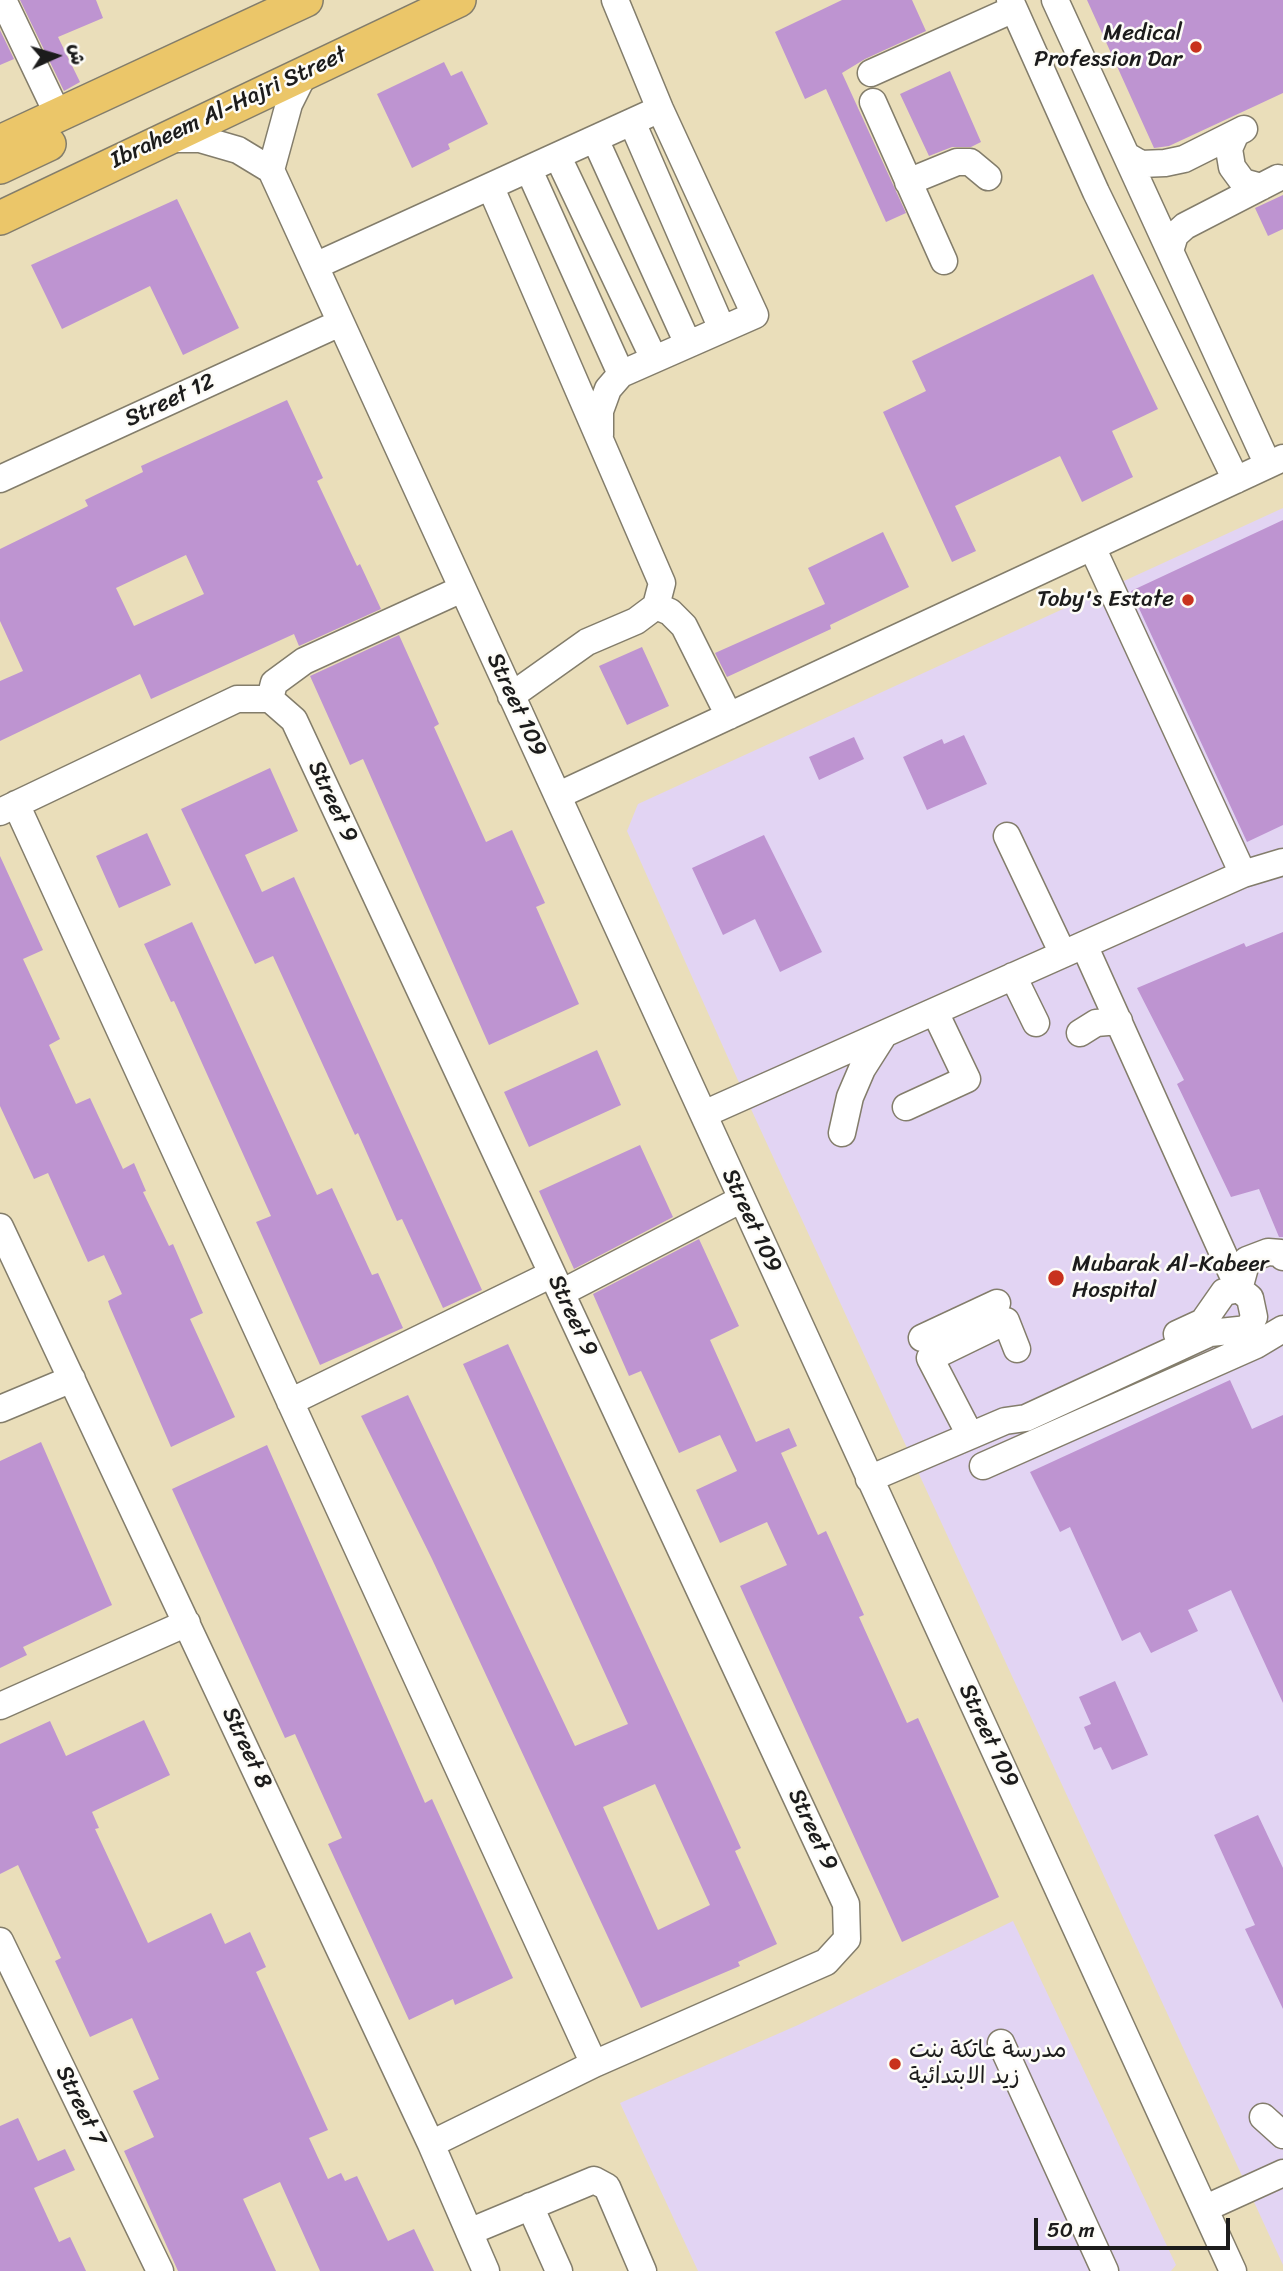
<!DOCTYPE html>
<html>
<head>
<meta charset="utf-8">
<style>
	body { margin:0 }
	#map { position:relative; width:1283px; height:2271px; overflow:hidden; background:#eadeba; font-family:Sriracha,"Playpen Sans Arabic",sans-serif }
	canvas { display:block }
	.north { position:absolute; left:21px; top:21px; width:70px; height:70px; -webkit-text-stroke:5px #fdfcf7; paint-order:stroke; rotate:86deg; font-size:19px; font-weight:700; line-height:28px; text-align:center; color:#1c1c1c }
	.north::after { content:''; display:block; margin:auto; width:24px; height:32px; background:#1c1c1c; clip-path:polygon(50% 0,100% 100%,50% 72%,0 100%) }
	.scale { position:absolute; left:1034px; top:2218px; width:196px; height:32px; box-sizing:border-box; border:4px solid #1c1c1c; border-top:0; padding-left:9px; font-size:21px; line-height:24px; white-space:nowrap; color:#1c1c1c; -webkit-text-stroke:5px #fdfcf7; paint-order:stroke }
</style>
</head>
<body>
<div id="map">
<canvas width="1283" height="2271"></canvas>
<div class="north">ش</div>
<div class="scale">50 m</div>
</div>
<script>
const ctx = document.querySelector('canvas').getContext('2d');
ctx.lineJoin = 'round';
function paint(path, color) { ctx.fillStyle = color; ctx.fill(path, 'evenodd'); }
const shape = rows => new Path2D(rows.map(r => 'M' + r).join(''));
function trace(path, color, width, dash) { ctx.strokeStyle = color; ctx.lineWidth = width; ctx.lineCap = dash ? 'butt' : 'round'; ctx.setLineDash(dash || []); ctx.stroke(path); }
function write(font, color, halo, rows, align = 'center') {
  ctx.font = font + ' Sriracha,"Playpen Sans Arabic",sans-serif'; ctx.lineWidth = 5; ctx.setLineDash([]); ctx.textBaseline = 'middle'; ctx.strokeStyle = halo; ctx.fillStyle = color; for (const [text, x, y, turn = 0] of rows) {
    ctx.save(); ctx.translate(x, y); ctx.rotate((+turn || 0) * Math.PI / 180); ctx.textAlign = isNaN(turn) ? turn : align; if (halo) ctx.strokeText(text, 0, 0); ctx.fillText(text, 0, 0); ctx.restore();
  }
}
paint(shape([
	[1283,508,1283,2265,745,1096,627,831,638,804],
	[1013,1921,1176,2265,1171,2271,698,2271,620,2103,798,2025]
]), '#e2d4f3');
paint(shape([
	[20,0,96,0,103,18,58,37,80,82,64,91],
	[842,0,912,0,926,31,865,59,842,73,906,213,886,222,826,89,805,99,775,32],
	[1087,0,1283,0,1283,93,1169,146,1154,148],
	[0,30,14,59,0,65],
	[444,62,451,76,462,71,488,124,448,144,450,149,412,168,377,94],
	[950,71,981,142,971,147,952,147,929,156,900,94],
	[1283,195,1283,229,1268,236,1255,208],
	[177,199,239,328,183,355,150,286,62,329,31,265],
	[1093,274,1158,409,1112,431,1133,477,1082,502,1060,456,955,506,976,551,952,562,883,412,926,391,912,361],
	[287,400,323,478,317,481,357,566,360,564,381,609,299,646,294,634,151,699,140,674,0,741,0,681,23,671,0,621,0,549,88,506,85,500,143,472,141,466],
	[186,555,204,594,134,626,116,588],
	[1283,520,1283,825,1247,842,1131,591],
	[883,532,909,587,830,625,831,629,727,677,715,653,825,604,808,568],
	[399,635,439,724,434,727,486,842,512,830,545,903,536,907,579,1004,489,1045,363,759,350,765,310,676],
	[642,647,669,706,627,725,599,666],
	[964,735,987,784,927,810,903,757,942,739,944,744],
	[854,737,864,759,819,780,809,757],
	[270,768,298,831,245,855,262,892,294,877,482,1290,443,1308,402,1219,397,1221,358,1133,355,1135,273,956,255,964,181,809],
	[147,833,171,885,119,908,96,856],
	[764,835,822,952,780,972,755,919,723,935,692,868],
	[0,856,43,950,23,959,60,1039,49,1045,76,1104,90,1098,123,1169,134,1163,146,1191,143,1192,169,1246,173,1244,203,1313,190,1319,235,1417,171,1447,110,1307,108,1301,122,1294,104,1255,88,1262,48,1173,34,1179,0,1106],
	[192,922,317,1195,332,1188,372,1275,378,1273,403,1328,320,1365,256,1222,271,1216,174,1001,171,1002,144,944],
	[1283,932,1283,1237,1279,1237,1259,1189,1231,1197,1177,1084,1184,1080,1137,988,1244,943,1246,947],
	[597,1050,621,1105,529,1147,504,1092],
	[640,1145,673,1217,574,1269,539,1191],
	[699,1239,739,1326,710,1340,756,1442,789,1428,797,1446,781,1453,818,1535,826,1531,864,1615,859,1617,907,1723,918,1718,999,1897,902,1942,740,1586,787,1565,767,1522,720,1543,696,1490,737,1471,720,1435,679,1453,641,1371,629,1376,593,1294],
	[508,1344,712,1784,741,1848,735,1851,777,1944,738,1962,740,1966,641,2008,432,1559,361,1416,408,1395,575,1746,628,1724,463,1364],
	[655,1784,710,1905,658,1930,603,1807],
	[1230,1380,1252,1429,1283,1415,1283,1703,1231,1590,1188,1610,1198,1631,1151,1653,1140,1632,1122,1641,1070,1527,1060,1532,1030,1472],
	[41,1442,112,1605,23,1647,27,1655,0,1668,0,1461],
	[267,1445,425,1803,432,1799,513,1978,455,2005,453,1999,409,2020,328,1844,342,1838,295,1734,285,1738,172,1489],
	[1115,1681,1148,1755,1112,1770,1101,1747,1094,1750,1084,1727,1091,1724,1079,1697],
	[144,1720,170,1775,92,1812,99,1828,95,1829,148,1943,211,1913,225,1944,250,1932,266,1967,256,1972,328,2130,309,2138,328,2179,341,2173,345,2181,357,2176,388,2241,414,2229,434,2271,320,2271,280,2182,243,2199,276,2271,178,2271,124,2151,154,2137,133,2091,159,2079,132,2018,90,2037,55,1961,61,1958,18,1865,0,1874,0,1744,50,1721,66,1756],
	[1258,1815,1283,1868,1283,2009,1245,1929,1255,1925,1214,1835],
	[18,2118,38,2161,65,2149,75,2170,34,2188,59,2242,70,2237,86,2271,0,2271,0,2126]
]), '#be94d1');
const minor = shape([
	[3,0,58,115],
	[1010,0,1096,192,1236,480],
	[1055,0,1268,465],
	[871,73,1014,9],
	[873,102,944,261],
	[632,122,722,329],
	[1244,129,1236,133,1229,149,1232,167,1243,182,1261,187],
	[169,139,200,139,238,150,271,170,1233,2271],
	[595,139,688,344],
	[558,157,654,359],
	[1129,157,1141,164,1165,163,1184,159,1236,133],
	[271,170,289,104,304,74],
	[529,170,621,374],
	[908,182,957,162,970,162,988,177],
	[491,188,662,583,656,606,636,621,587,642,511,696],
	[1171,248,1175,235,1185,226,1278,178],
	[315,266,660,109],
	[600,435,600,411,608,389,621,374,755,315,660,109,615,0],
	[0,479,340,323],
	[1092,547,1243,874],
	[656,606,670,612,684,626,729,716],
	[270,699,274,683,304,661,462,589],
	[559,795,1283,458],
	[16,804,594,2064],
	[0,812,237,699,270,699,294,720,846,1904,847,1939,826,1962,594,2064,431,2144],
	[1007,836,1063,954],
	[1013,976,1036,1023],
	[1080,1033,1096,1023,1119,1021],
	[906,1107,967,1079,935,1012],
	[704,1114,1243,874,1283,862],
	[842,1133,850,1097,862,1069,883,1036],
	[0,1227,431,2144,486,2271],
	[1239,1289,1247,1260,1268,1252,1281,1253,1283,1257],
	[561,1293,742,1199],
	[1177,1334,1203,1322,1224,1292,1239,1289],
	[922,1338,997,1303],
	[290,1402,552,1274],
	[0,1409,72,1379],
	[970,1435,930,1358,1006,1321,1017,1349],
	[983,1466,1256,1345,1283,1329],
	[869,1479,1005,1421,1026,1418,1210,1333,1248,1329,1254,1317,1250,1298,1239,1289,1084,945],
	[0,1706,187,1623],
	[0,1941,160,2271],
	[1001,2043,1105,2271],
	[1263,2117,1283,2135],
	[530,2206,559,2271],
	[1206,2208,1283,2173],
	[469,2232,594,2180,607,2187,643,2271]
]);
const major = shape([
	[0,142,306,0],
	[0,167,49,144],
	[0,218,459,0]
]);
trace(minor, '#837d6b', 29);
trace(major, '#837d6b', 36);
trace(minor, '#fff', 26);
trace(major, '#ebc669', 33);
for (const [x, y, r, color] of [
	[1196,47,7,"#c8321e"],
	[1188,600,7,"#c8321e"],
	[1056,1278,9,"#c8321e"],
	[895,2064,7,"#c8321e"]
]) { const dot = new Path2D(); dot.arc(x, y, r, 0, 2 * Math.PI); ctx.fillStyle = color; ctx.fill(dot); trace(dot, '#fdfcf7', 2.5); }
write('23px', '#1c1c1c', '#fdfcf7', [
	["Medical",1182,34],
	["Profession Dar",1182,60],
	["Toby's Estate",1174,600],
	["Mubarak Al-Kabeer",1072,1265,"left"],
	["Hospital",1072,1291,"left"],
	["مدرسة عاتكة بنت",909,2051,"left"],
	["زيد الابتدائية",909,2077,"left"]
], 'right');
write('23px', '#1c1c1c', '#fdfcf7', [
	["Ibraheem Al-Hajri Street",229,108,-25],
	["Street 12",170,401,-25],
	["Street 109",516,705,65],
	["Street 9",332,802,65],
	["Street 109",751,1221,65],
	["Street 9",572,1316,65],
	["Street 109",988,1736,65],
	["Street 8",246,1748,65],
	["Street 9",812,1830,65],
	["Street 7",80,2106,64]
]);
</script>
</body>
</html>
